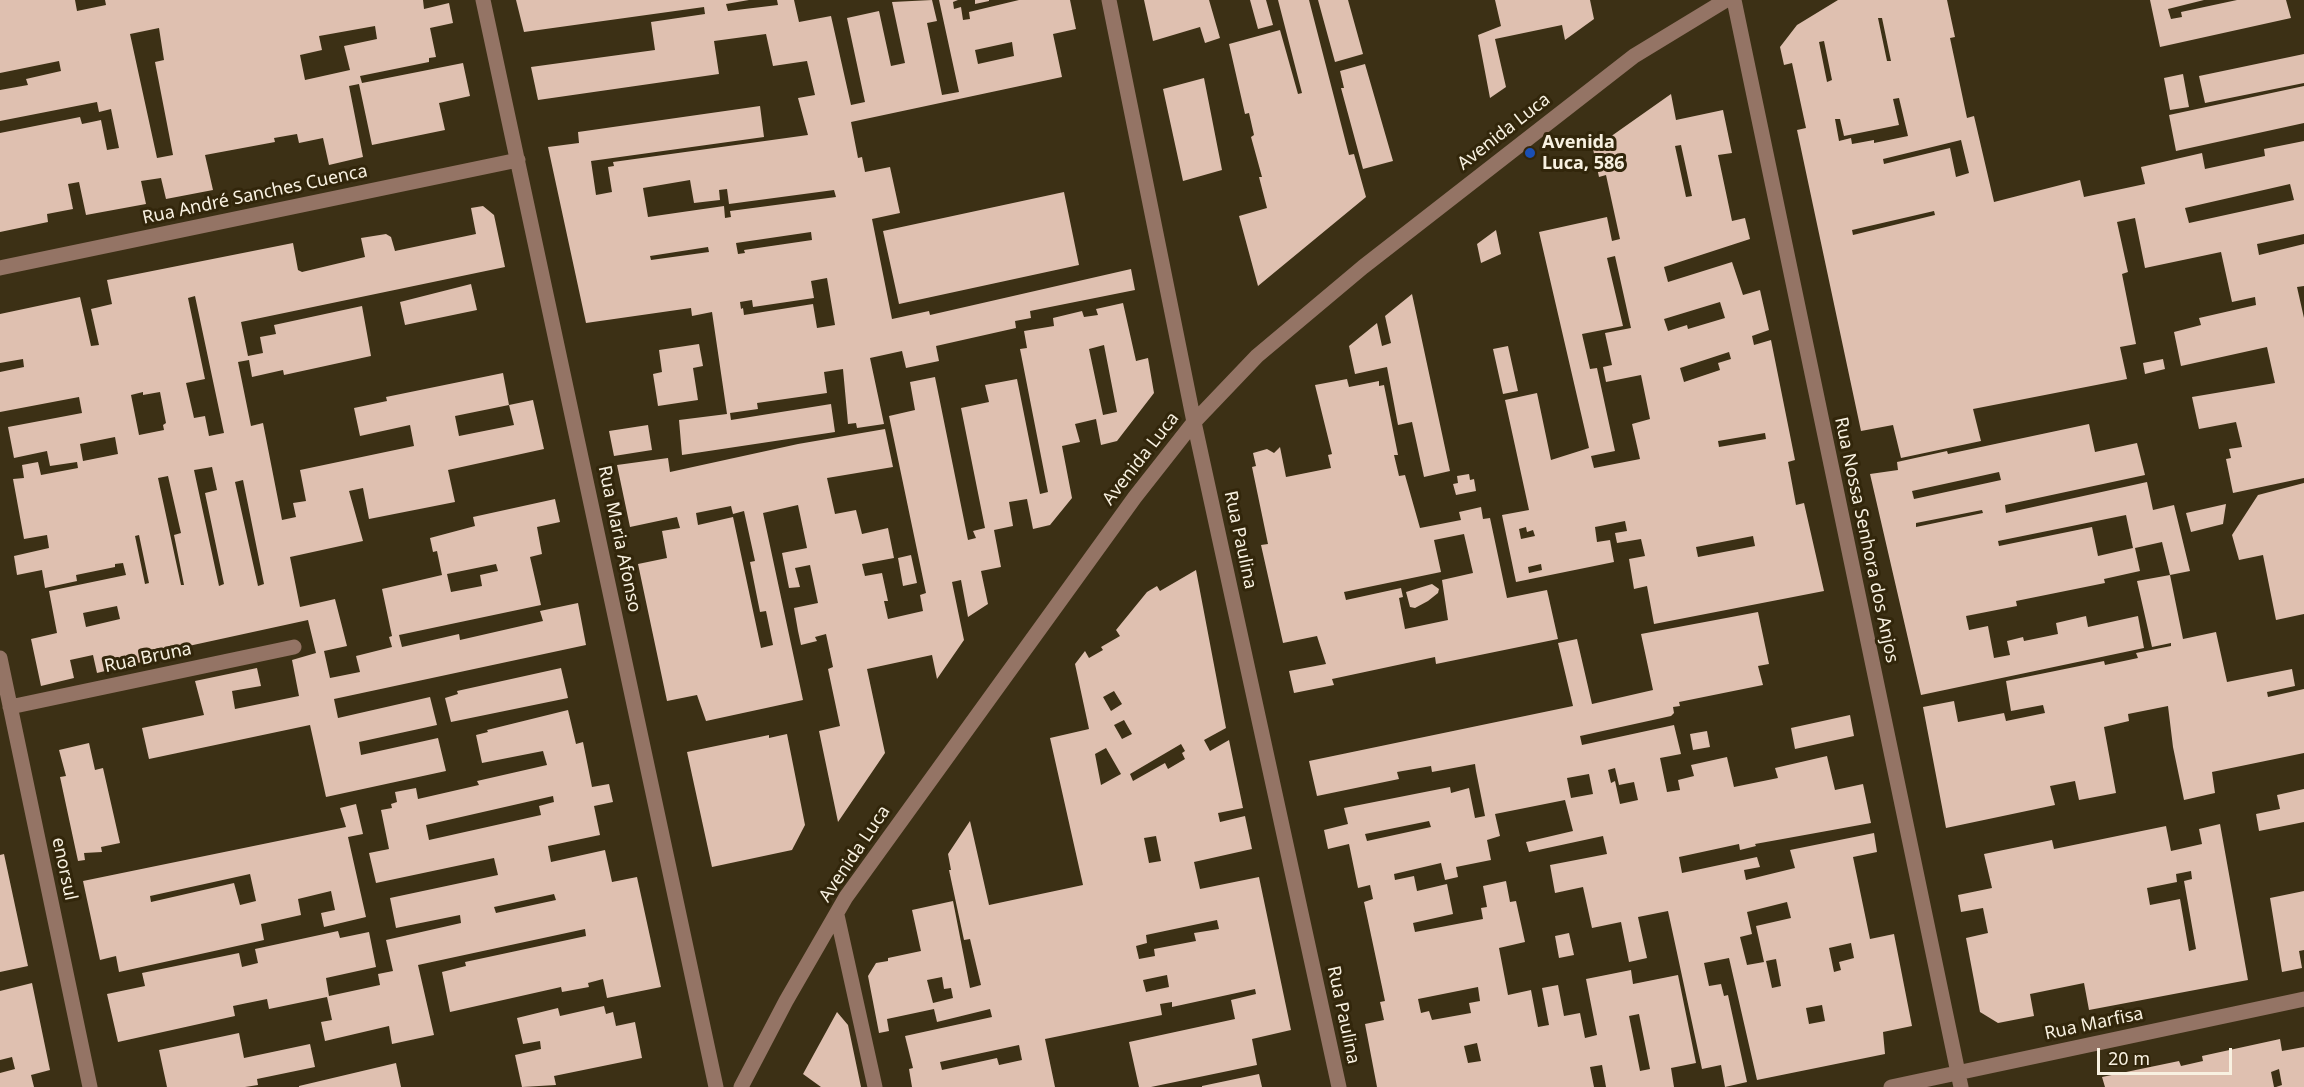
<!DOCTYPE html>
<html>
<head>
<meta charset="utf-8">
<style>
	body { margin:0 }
	#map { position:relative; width:2304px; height:1087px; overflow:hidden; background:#3c3015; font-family:"Noto Sans",sans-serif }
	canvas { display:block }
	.scale { position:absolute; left:2097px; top:1048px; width:135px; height:27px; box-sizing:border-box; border:3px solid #f8f1e1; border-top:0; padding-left:8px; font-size:18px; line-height:21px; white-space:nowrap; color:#f8f1e1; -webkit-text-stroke:4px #32260b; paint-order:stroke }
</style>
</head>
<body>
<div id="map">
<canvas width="2304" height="1087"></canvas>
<div class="scale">20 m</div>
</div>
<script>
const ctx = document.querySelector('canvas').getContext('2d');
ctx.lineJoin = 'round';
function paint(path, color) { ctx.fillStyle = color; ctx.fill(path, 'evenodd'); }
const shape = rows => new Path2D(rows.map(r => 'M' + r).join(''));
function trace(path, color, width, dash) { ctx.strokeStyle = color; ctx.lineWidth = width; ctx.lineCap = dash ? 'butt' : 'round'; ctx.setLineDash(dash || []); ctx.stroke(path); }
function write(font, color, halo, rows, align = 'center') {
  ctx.font = font + ' "Noto Sans",sans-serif'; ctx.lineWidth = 6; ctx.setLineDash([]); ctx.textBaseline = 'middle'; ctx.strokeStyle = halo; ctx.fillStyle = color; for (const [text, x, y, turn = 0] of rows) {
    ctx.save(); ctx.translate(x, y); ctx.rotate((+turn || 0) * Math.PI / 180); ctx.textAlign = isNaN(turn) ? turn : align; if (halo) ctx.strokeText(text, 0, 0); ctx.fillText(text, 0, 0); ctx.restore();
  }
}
paint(shape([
	[0,0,75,0,77,11,106,5,105,0,423,0,424,9,449,3,453,23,430,28,436,57,429,58,429,62,360,76,362,83,463,63,470,96,439,103,445,130,372,145,359,84,349,86,363,157,329,165,323,138,299,143,297,134,274,138,275,142,205,155,213,190,166,199,161,178,141,181,146,204,86,215,79,182,68,184,73,209,47,214,48,222,0,232,0,133,80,117,82,124,101,120,107,150,119,148,111,109,99,112,97,102,0,121,0,90,28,85,26,79,61,71,59,61,0,73],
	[375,26,377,39,344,46,350,70,305,80,300,55,322,50,319,36],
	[159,28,164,60,155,62,173,155,157,158,130,34],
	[516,0,749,0,726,4,728,11,778,5,777,0,794,0,799,22,831,16,851,105,865,102,847,18,879,11,891,66,905,63,892,2,932,0,937,21,927,23,942,95,959,92,939,0,958,0,953,2,954,9,961,7,963,20,970,19,969,12,1019,0,1070,0,1076,29,1053,34,1062,77,851,122,858,158,862,157,865,172,890,167,900,213,872,219,892,319,929,311,930,315,1131,269,1135,290,1030,311,1031,318,1015,321,1016,328,936,346,939,361,906,368,902,351,870,358,884,424,857,428,856,423,848,424,843,369,824,372,827,393,757,403,758,409,730,413,731,420,831,404,835,432,682,455,679,420,727,414,712,312,692,316,691,308,586,323,548,147,579,143,578,132,760,106,764,137,591,161,596,195,612,192,608,167,614,166,613,162,808,135,798,98,815,95,807,61,773,66,766,34,714,41,719,74,538,100,531,67,655,50,651,22,705,14,704,7,524,32],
	[1012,42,1014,56,978,64,975,50],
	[690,180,694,203,720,200,719,190,727,189,729,204,834,190,836,197,730,211,731,217,725,218,724,206,648,217,643,188],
	[811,232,812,240,744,250,745,253,738,254,736,243],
	[708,247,709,252,651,260,650,256],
	[827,278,835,325,817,328,813,304,744,315,743,308,741,309,740,302,752,300,753,307,814,298,811,281],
	[975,0,989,0,989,1,975,4],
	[1144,0,1209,0,1220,38,1205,43,1200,27,1153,41],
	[1250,0,1266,0,1273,25,1258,29],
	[1278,0,1309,0,1349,155,1354,154,1366,197,1258,286,1239,216,1267,208,1259,177,1262,177,1251,137,1254,135,1249,113,1245,114,1229,44,1280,30,1298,94,1302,93],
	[1318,0,1348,0,1363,54,1335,62],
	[1495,0,1590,0,1594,19,1565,40,1562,25,1495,39,1506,87,1490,98,1478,35,1501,26],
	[1838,0,1947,0,1955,37,1950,38,1967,118,1974,116,1994,202,2080,180,2084,197,2145,184,2141,167,2202,153,2205,169,2265,156,2264,149,2304,141,2304,234,2257,244,2259,255,2304,244,2304,286,2297,287,2304,318,2304,478,2233,493,2226,459,2231,458,2229,449,2242,447,2236,422,2199,429,2192,397,2275,383,2267,347,2181,366,2174,332,2201,325,2199,318,2256,305,2255,297,2232,302,2221,252,2145,268,2135,218,2117,222,2128,272,2122,274,2136,344,2120,347,2127,379,1973,409,1981,441,1901,458,1893,425,1861,431,1797,130,1806,128,1792,63,1784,65,1780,47,1797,25],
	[1878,18,1882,18,1891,61,1887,61],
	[1824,41,1832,80,1827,82,1819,42],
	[1899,98,1908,136,1874,143,1874,140,1852,144,1851,138,1839,141,1835,119,1840,119,1844,136,1899,125,1893,99],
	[1961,140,1969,173,1956,177,1950,148,1884,164,1883,159],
	[2290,184,2294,200,2189,223,2185,208],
	[1934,211,1935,215,1853,235,1852,230],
	[2150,0,2204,0,2168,9,2171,19,2182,17,2181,12,2237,0,2286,0,2291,18,2160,47],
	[2304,54,2304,83,2205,103,2199,76],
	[1365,64,1393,161,1363,169,1341,88,1344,88,1340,71],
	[2183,74,2189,107,2170,110,2164,78],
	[1204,78,1222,170,1183,181,1163,89],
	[2304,86,2304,123,2176,151,2169,115],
	[1671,94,1676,120,1723,110,1732,153,1718,155,1732,221,1745,218,1750,239,1664,267,1668,282,1732,262,1743,295,1760,290,1769,330,1752,336,1754,345,1771,340,1795,460,1788,462,1796,505,1804,503,1824,591,1654,624,1647,586,1634,589,1629,559,1645,556,1641,539,1617,543,1615,533,1627,531,1625,521,1595,527,1597,542,1610,540,1614,562,1516,582,1502,515,1529,510,1505,400,1537,393,1551,460,1589,448,1539,232,1607,217,1612,241,1620,239,1606,175,1599,177,1593,149],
	[1681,145,1692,196,1686,197,1675,146],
	[1615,256,1631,328,1605,333,1612,365,1603,367,1606,382,1641,375,1650,419,1632,424,1640,459,1594,468,1591,456,1615,451,1597,368,1590,369,1582,334,1623,326,1607,258],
	[1720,302,1725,318,1688,329,1687,325,1668,331,1664,319],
	[1729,352,1731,359,1718,363,1720,370,1684,382,1680,368],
	[1765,433,1766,439,1719,447,1718,441],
	[1526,527,1527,532,1533,530,1535,536,1521,539,1519,529],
	[1753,536,1755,546,1698,557,1696,547],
	[1541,564,1542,570,1529,573,1528,567],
	[1064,192,1079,265,899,304,883,231],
	[483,206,494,215,505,267,241,322,248,356,263,353,260,337,276,334,274,325,362,306,371,356,284,375,283,370,252,377,249,360,238,362,251,426,263,423,282,520,296,517,293,503,306,501,300,470,414,446,410,425,360,436,354,408,387,401,386,397,503,373,509,405,455,416,459,436,514,425,509,405,533,400,544,449,448,470,455,502,369,519,363,488,349,491,363,541,290,557,300,607,335,599,347,646,324,651,330,678,360,672,356,656,392,647,389,637,392,636,382,589,442,575,437,551,433,552,430,538,475,526,473,517,555,499,560,522,537,527,542,554,530,557,541,605,399,635,402,647,459,634,460,640,543,621,540,611,578,603,586,645,334,699,338,718,430,697,437,725,359,742,361,755,438,738,446,771,326,797,310,725,149,759,142,728,204,715,195,681,257,668,261,686,232,691,235,709,299,696,292,660,316,653,308,620,161,652,161,657,158,658,97,673,93,655,70,660,74,678,41,686,31,639,57,633,49,591,126,575,123,563,115,564,115,567,76,575,77,581,45,588,42,570,17,575,14,556,49,548,47,535,24,539,13,479,24,478,22,465,38,462,41,475,78,468,77,462,50,466,47,451,14,458,8,427,82,413,79,397,0,412,0,372,24,367,23,359,0,363,0,314,80,297,91,346,99,345,91,309,112,304,107,280,293,243,298,270,302,272,365,257,361,238,386,234,391,237,395,251,476,234,471,208],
	[195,296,224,433,209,436,205,416,194,418,186,383,205,379,188,298],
	[143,392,143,395,160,392,166,423,163,425,164,430,139,435,131,395],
	[115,437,118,454,83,461,80,444],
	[212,467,217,490,205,493,224,584,219,586,194,470],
	[168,476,181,533,174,535,184,585,181,585,158,478],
	[243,480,264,584,258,586,235,482],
	[139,535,149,583,145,584,135,536],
	[496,564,498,571,480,575,482,586,451,592,447,574],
	[117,606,120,619,86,627,83,613],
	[1496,230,1501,254,1481,263,1477,244],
	[471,284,477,310,405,325,400,302],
	[1412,294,1450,471,1424,477,1412,422,1398,425,1387,367,1355,374,1349,346,1377,323,1382,346,1391,343,1385,316],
	[1123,303,1136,361,1148,358,1154,393,1117,441,1101,445,1096,419,1075,424,1080,442,1062,446,1072,498,1050,525,1033,529,1027,499,1009,502,1013,526,994,530,1001,567,981,571,988,604,968,617,961,580,952,582,964,640,937,679,932,655,867,669,885,753,838,822,819,731,840,726,828,669,833,667,826,634,815,637,817,641,801,645,798,631,794,608,818,603,810,565,795,568,800,587,789,588,782,553,807,548,798,505,763,513,803,700,706,721,697,695,667,701,638,564,667,558,662,531,680,528,677,517,630,527,617,465,668,458,670,472,798,444,885,429,893,467,827,478,835,514,856,510,862,534,888,528,894,558,862,564,865,576,882,573,888,601,884,601,888,619,923,611,920,595,926,593,889,416,915,410,910,382,935,377,968,540,976,538,973,531,985,528,961,408,989,402,985,385,1017,379,1040,494,1048,492,1020,349,1027,348,1024,331,1054,326,1053,318,1082,311,1084,317,1098,315,1096,309],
	[1104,345,1117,412,1103,415,1089,349],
	[731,506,733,514,744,511,755,561,750,562,760,612,766,611,773,645,761,648,733,517,698,525,696,513],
	[699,344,703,366,693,368,698,400,658,406,653,374,662,372,659,350],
	[1508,346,1518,391,1503,394,1493,349],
	[2163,359,2165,369,2145,374,2143,363],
	[1347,379,1349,387,1379,381,1379,386,1384,385,1398,455,1394,455,1399,476,1405,475,1420,528,1461,520,1459,512,1481,507,1483,519,1490,518,1507,598,1547,590,1558,639,1436,664,1435,657,1332,679,1334,685,1294,693,1289,671,1326,664,1317,636,1283,643,1261,545,1268,544,1252,467,1256,466,1253,453,1267,449,1274,453,1280,447,1286,477,1331,468,1328,455,1332,454,1315,385],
	[1464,534,1473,573,1442,580,1448,620,1405,629,1399,598,1403,597,1401,588,1346,600,1344,592,1441,572,1434,540],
	[2089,424,2095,452,2137,443,2145,475,2005,505,2006,513,2147,482,2153,510,2174,505,2190,571,2170,575,2183,639,2216,632,2227,682,2292,669,2295,686,2267,692,2268,697,2304,689,2304,753,2212,772,2215,793,2184,800,2173,747,2168,706,2128,714,2129,721,2104,727,2116,793,2079,800,2075,781,2050,786,2055,805,1946,828,1923,707,1954,701,1958,722,2004,713,2006,721,2045,713,2043,705,2011,711,2006,681,2104,661,2105,665,2138,658,2136,653,2171,646,2171,643,2152,647,2137,581,2170,575,2162,542,2135,548,2140,571,2104,579,2105,583,2016,601,2017,606,1966,616,1969,630,1988,626,1994,658,2010,655,2007,641,2023,637,2024,641,2058,634,2056,623,2086,616,2088,627,2138,616,2144,648,1921,695,1870,474,1898,470,1897,462,1947,451,1948,454],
	[1999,472,2001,480,1914,499,1912,491],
	[1982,510,1983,513,1916,527,1916,523],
	[2126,515,2133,548,2098,556,2092,527,1999,546,1998,541],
	[648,425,652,450,614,456,609,431],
	[1469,474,1470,480,1474,479,1476,491,1456,495,1453,484,1458,483,1457,476],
	[2304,483,2304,614,2276,620,2263,555,2239,560,2232,535,2258,495],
	[2226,504,2223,524,2191,532,2186,513],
	[911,555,917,583,903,586,898,558],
	[1196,570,1226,728,1204,740,1210,751,1229,740,1243,808,1218,813,1220,822,1245,816,1252,849,1194,862,1200,889,1259,877,1291,1030,1252,1039,1257,1065,1151,1087,1139,1087,1129,1042,1235,1019,1231,1000,1256,994,1255,989,1172,1007,1172,1002,1160,1004,1162,1015,1045,1039,1055,1087,912,1087,909,1069,913,1068,905,1036,992,1017,990,1009,937,1022,934,1009,887,1019,889,1031,879,1033,868,976,876,963,888,961,888,958,921,951,912,910,953,901,970,988,981,985,970,939,964,940,949,870,951,870,948,854,970,821,989,905,1083,885,1050,738,1089,729,1075,664,1085,651,1089,658,1103,650,1101,647,1120,636,1116,630,1147,592,1157,586,1160,591],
	[1114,691,1122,704,1111,711,1103,697],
	[1124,720,1132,734,1122,739,1114,725],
	[1181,744,1185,751,1182,753,1185,759,1168,769,1165,763,1133,781,1130,774],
	[1106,748,1121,774,1101,785,1095,754],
	[1156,836,1161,861,1149,863,1144,838],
	[1217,920,1219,929,1194,933,1196,941,1154,949,1155,956,1139,959,1136,946,1147,943,1146,935],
	[1167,975,1169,987,1146,992,1143,980],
	[942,977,944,989,951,988,953,998,933,1003,927,980],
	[1019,1045,1022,1060,999,1065,997,1058,942,1070,940,1062],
	[1432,584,1439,589,1438,593,1428,601,1415,608,1410,607,1406,592],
	[1758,612,1769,664,1758,666,1763,685,1679,702,1680,706,1673,707,1674,713,1671,716,1580,736,1582,745,1674,725,1681,754,1660,758,1667,792,1680,790,1678,780,1694,776,1691,765,1727,757,1734,787,1778,778,1775,768,1827,756,1835,790,1863,784,1871,823,1755,844,1756,846,1740,850,1739,844,1679,857,1682,873,1757,857,1760,867,1744,870,1746,880,1795,868,1790,850,1874,833,1877,852,1853,857,1870,939,1894,934,1912,1026,1883,1032,1885,1054,1757,1080,1729,958,1704,963,1709,986,1721,984,1724,996,1728,995,1747,1082,1725,1087,1721,1065,1702,1069,1668,911,1638,917,1647,958,1629,962,1621,922,1592,928,1583,887,1555,893,1550,865,1607,854,1603,836,1529,852,1526,842,1573,831,1565,800,1495,814,1500,836,1487,840,1491,860,1456,867,1458,877,1445,880,1441,863,1394,874,1395,880,1414,876,1417,891,1447,884,1453,914,1413,923,1415,932,1483,919,1481,908,1487,907,1483,886,1506,881,1510,902,1516,901,1525,942,1499,948,1508,995,1531,990,1538,1027,1549,1025,1542,988,1558,985,1564,1016,1580,1013,1585,1038,1597,1035,1586,979,1631,970,1633,984,1678,975,1696,1063,1671,1068,1674,1087,1606,1087,1602,1065,1590,1067,1594,1087,1377,1087,1365,1024,1384,1020,1380,1002,1385,1001,1364,902,1373,899,1370,885,1358,888,1349,844,1328,849,1324,830,1348,824,1344,808,1450,787,1451,793,1469,788,1475,818,1485,816,1476,771,1475,764,1432,772,1431,766,1397,772,1399,779,1317,796,1309,761,1573,706,1558,643,1577,639,1592,704,1653,690,1641,634],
	[1615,768,1619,785,1634,782,1638,800,1620,804,1615,781,1611,783,1608,770],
	[1589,774,1593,794,1571,798,1567,778],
	[1429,821,1431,827,1367,841,1365,834],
	[1787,902,1791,918,1756,926,1764,962,1747,965,1740,937,1752,934,1747,912],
	[1851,943,1854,958,1839,962,1841,970,1834,972,1829,948],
	[1776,959,1781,986,1772,988,1766,961],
	[1478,987,1480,1001,1469,1003,1471,1013,1432,1020,1429,1011,1421,1013,1418,999],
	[1822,1005,1825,1021,1809,1024,1806,1008],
	[1639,1014,1650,1069,1640,1071,1629,1016],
	[1477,1043,1481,1061,1468,1063,1464,1046],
	[561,668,568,698,451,722,445,698,458,694,457,691],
	[568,710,576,744,583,742,592,787,609,784,613,802,594,806,600,835,548,846,551,862,605,850,612,882,637,877,661,987,607,998,603,979,588,983,589,987,562,992,561,987,450,1012,442,972,466,966,465,962,586,936,585,929,418,965,434,1035,392,1044,389,1026,325,1041,321,1022,332,1020,327,997,269,1009,267,999,233,1006,235,1016,118,1042,107,994,145,986,142,973,239,953,242,967,258,963,255,949,338,931,340,938,369,932,376,967,326,978,329,996,380,985,378,974,393,971,386,940,461,923,460,915,396,928,390,898,498,875,494,858,376,883,369,853,389,849,381,810,392,808,391,804,397,802,395,792,416,788,418,799,479,785,477,781,547,765,543,751,482,763,476,735,488,732,487,730],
	[553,796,554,802,539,806,541,815,429,840,426,825],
	[554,894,556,900,496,913,494,907],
	[1850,715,1854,736,1795,749,1791,728],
	[1707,731,1710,747,1693,750,1690,734],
	[787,734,805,825,792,850,712,867,687,752,769,735,769,738],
	[89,743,95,770,103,768,120,843,101,847,102,852,84,853,85,860,78,861,60,777,66,776,59,750],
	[2304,789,2304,822,2259,831,2256,814,2280,809,2277,795],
	[356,804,363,834,348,837,366,917,324,927,321,913,335,910,331,891,298,899,301,915,261,924,264,940,119,972,116,956,100,960,83,881,346,827,340,808],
	[250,874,256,901,240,905,234,883,151,902,150,896],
	[2220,824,2248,980,2089,1010,2084,983,2030,994,2034,1016,1998,1023,1980,1012,1966,938,1988,933,1983,908,1961,912,1958,895,1992,888,1984,854,2052,840,2054,849,2166,826,2171,851,2202,844,2199,829],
	[2191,871,2192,879,2184,881,2196,949,2189,951,2180,899,2150,905,2147,888,2177,882,2176,874],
	[4,854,28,966,0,972,0,855],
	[2304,891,2304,950,2299,951,2302,968,2282,972,2270,898],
	[1569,933,1574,955,1559,958,1555,936],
	[32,983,50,1070,31,1075,34,1087,0,1087,0,1073,15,1069,12,1057,0,1060,0,991],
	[604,1006,606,1014,613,1012,616,1026,635,1022,642,1058,554,1076,556,1085,522,1087,515,1055,541,1049,540,1041,523,1044,517,1018,558,1008,560,1016],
	[837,1012,848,1025,861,1087,821,1087,803,1074],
	[239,1033,244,1058,310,1044,315,1067,257,1079,258,1085,245,1087,167,1087,159,1050],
	[2280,1039,2282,1051,2304,1047,2304,1087,2276,1087,2282,1085,2279,1069,2271,1072,2274,1087,2105,1087,2102,1077,2179,1061,2181,1066,2203,1061,2202,1056],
	[396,1063,401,1087,299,1087,299,1086],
	[1259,1074,1262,1087,1202,1087,1202,1086]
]), '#dfc0b0');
trace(shape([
	[483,0,716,1087],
	[1109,0,1194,422,1339,1087],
	[1734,0,1961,1087],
	[0,268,518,160],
	[0,658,90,1087],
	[10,707,294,647],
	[837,915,875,1087],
	[741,1087,786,1001,846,897,1135,497,1194,422,1257,356,1363,267,1634,56,1726,0],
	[1891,1087,2304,999]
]), '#947465', 15);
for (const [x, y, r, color] of [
	[1530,153,6,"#1a4fb4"]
]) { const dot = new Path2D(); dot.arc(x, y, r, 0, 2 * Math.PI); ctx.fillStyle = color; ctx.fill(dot); trace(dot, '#32260b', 2); }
write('18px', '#f8f1e1', '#32260b', [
	["Avenida Luca",1504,132,-38],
	["Rua André Sanches Cuenca",255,195,-12],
	["Avenida Luca",1141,459,-52],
	["Rua Maria Afonso",619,539,78],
	["Rua Paulina",1240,540,78],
	["Rua Nossa Senhora dos Anjos",1866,540,78],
	["Rua Bruna",148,658,-12],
	["Avenida Luca",855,854,-56],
	["enorsul",64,869,78],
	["Rua Paulina",1343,1015,78],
	["Rua Marfisa",2094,1024,-12]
]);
write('bold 18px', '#f8f1e1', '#32260b', [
	["Avenida",1542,143],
	["Luca, 586",1542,164]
], 'left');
</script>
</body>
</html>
